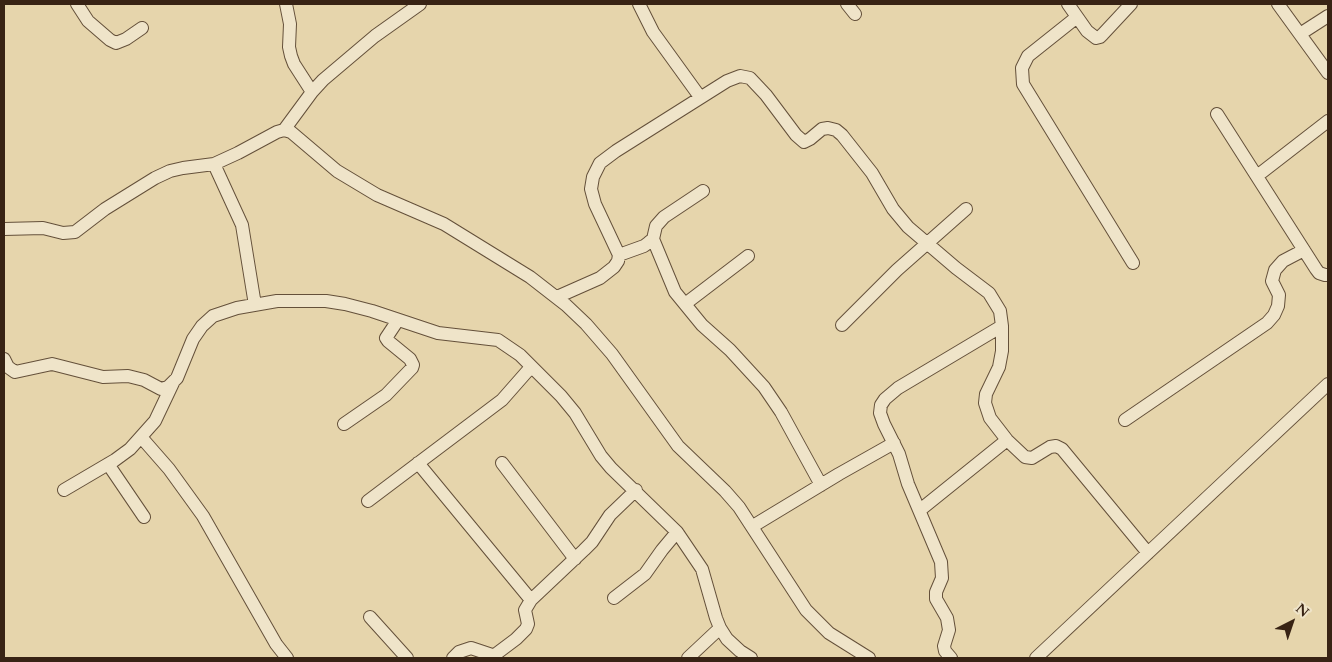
<!DOCTYPE html>
<html>
<head>
<meta charset="utf-8">
<style>
	body { margin:0 }
	#map { position:relative; width:1332px; height:662px; overflow:hidden; background:#e6d5ac; font-family:Cardo,serif }
	canvas { display:block }
	.frame { position:absolute; inset:0; border:5px solid #382314; pointer-events:none }
	.north { position:absolute; left:1267px; top:597px; width:50px; height:50px; -webkit-text-stroke:4px #efe4c9; paint-order:stroke; rotate:41deg; font-size:14px; font-weight:700; line-height:20px; text-align:center; color:#382314 }
	.north::after { content:''; display:block; margin:auto; width:18px; height:22px; background:#382314; clip-path:polygon(50% 0,100% 100%,50% 72%,0 100%) }
</style>
</head>
<body>
<div id="map">
<canvas width="1332" height="662"></canvas>
<div class="frame"></div>
<div class="north">N</div>
</div>
<script>
const ctx = document.querySelector('canvas').getContext('2d');
ctx.lineJoin = 'round';
const shape = rows => new Path2D(rows.map(r => 'M' + r).join(''));
function trace(path, color, width, dash) { ctx.strokeStyle = color; ctx.lineWidth = width; ctx.lineCap = dash ? 'butt' : 'round'; ctx.setLineDash(dash || []); ctx.stroke(path); }
const minor = shape([
	[77,4,88,21,110,40,116,43,126,39,142,28],
	[286,4,290,24,289,47,291,56,294,64,312,92],
	[639,4,653,32,700,97],
	[847,4,855,14],
	[1068,4,1087,31,1096,38,1100,37,1103,34,1131,4],
	[1278,4,1328,73],
	[1077,17,1028,56,1022,68,1023,84,1133,263],
	[1300,34,1328,16],
	[1217,114,1316,269,1319,273,1325,275,1328,275],
	[284,130,312,92,323,80,375,36,420,4],
	[214,164,242,225,255,305],
	[1257,176,1328,121],
	[4,229,43,228,63,233,75,232,105,209,155,178,170,171,183,168,214,164,238,153,277,132,284,130,291,132,337,171,377,195,444,224,530,277,566,305,586,324,612,354,678,446,725,491,739,507,806,610,829,633,869,658],
	[653,239,675,292,702,325,730,350,764,387,781,412,821,485],
	[619,255,644,246,648,243,653,239,656,226,664,217,703,191],
	[557,297,600,278,614,267,618,261,619,255,595,204,591,189,593,177,600,163,616,151,727,81,740,76,750,78,766,95,796,135,804,142,810,139,822,129,828,128,836,130,842,135,872,173,893,209,908,227,956,268,989,293,1000,311,1002,326,1002,351,999,367,986,394,985,403,990,418,1007,440,1025,457,1032,458,1050,447,1056,446,1062,449,1148,553],
	[685,304,748,256],
	[842,325,897,270,966,209],
	[4,359,8,367,15,372,52,364,103,377,128,376,144,380,161,389,168,387,177,378,193,339,202,326,213,316,237,308,277,301,326,301,345,304,372,311,438,333,498,340,520,355,561,396,575,413,601,456,611,468,677,532,702,569,716,618,720,628,727,639,740,651,751,658],
	[1125,420,1267,323,1274,315,1278,306,1279,295,1272,281,1275,270,1283,261,1304,250],
	[344,424,386,395,412,368,413,365,410,359,388,341,386,338,398,320],
	[141,437,169,469,203,516,276,644,287,658],
	[418,463,531,600],
	[502,463,575,559],
	[108,464,144,517],
	[64,490,115,460,130,449,155,421,173,383],
	[368,501,502,400,531,367],
	[920,510,1007,440],
	[753,526,839,474,894,443],
	[614,598,645,574,662,550,677,532],
	[370,617,407,658],
	[453,658,459,652,471,648,492,655,496,654,516,639,526,629,528,624,525,610,531,600,584,550,592,542,610,515,636,490],
	[688,658,720,628],
	[951,658,945,651,944,646,949,630,947,618,936,599,936,592,942,578,941,562,908,484,899,454,884,424,880,413,881,405,885,399,898,388,1002,326],
	[1036,658,1328,384]
]);
trace(minor, '#64503a', 14);
trace(minor, '#efe4c9', 12);
</script>
</body>
</html>
